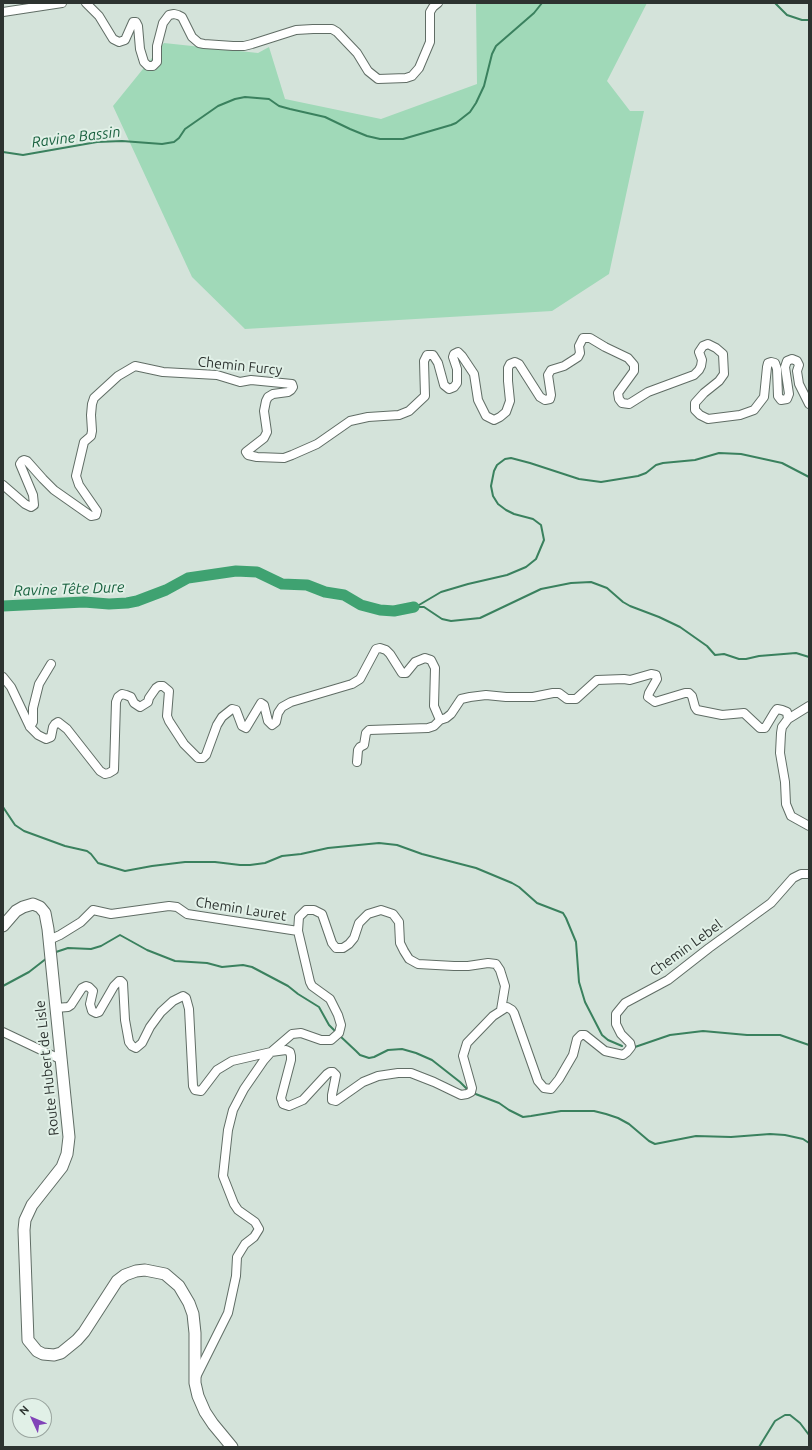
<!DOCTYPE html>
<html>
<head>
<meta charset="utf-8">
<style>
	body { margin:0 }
	#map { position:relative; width:812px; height:1450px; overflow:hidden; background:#d4e3da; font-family:Ubuntu,sans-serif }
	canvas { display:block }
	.frame { position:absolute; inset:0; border:4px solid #2d3330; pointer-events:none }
	.north { position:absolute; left:12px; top:1398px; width:40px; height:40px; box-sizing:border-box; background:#e1f0e7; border:1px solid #99a49e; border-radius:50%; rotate:314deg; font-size:11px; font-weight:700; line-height:16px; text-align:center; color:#2d3330 }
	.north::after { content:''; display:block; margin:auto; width:14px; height:18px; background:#8143b8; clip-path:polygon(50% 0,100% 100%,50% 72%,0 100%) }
</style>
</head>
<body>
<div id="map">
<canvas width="812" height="1450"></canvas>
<div class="frame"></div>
<div class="north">N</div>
</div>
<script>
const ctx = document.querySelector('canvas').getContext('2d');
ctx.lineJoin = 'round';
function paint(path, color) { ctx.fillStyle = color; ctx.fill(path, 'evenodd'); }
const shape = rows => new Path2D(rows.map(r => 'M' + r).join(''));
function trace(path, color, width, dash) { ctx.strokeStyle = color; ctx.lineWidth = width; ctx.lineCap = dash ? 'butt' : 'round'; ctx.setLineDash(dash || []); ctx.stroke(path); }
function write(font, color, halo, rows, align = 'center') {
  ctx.font = font + ' Ubuntu,sans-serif'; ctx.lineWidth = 4; ctx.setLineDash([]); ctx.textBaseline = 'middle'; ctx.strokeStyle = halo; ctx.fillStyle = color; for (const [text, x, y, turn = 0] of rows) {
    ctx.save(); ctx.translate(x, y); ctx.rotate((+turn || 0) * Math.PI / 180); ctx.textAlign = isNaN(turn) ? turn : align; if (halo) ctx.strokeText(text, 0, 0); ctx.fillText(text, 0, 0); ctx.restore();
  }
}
paint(shape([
	[476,3,647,3,607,81,630,111,644,111,609,274,552,311,245,329,192,277,113,106,164,43,258,53,269,47,285,99,381,119,477,84]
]), '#a0d9b8');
trace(shape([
	[775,3,787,15,802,20,809,20],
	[3,152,23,155,97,142,122,141,162,144,174,142,179,138,185,129,218,106,235,99,245,97,269,99,279,106,290,109,325,117,350,129,367,136,380,139,403,139,451,125,456,123,470,112,476,103,484,86,492,54,496,46,534,13,542,3],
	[414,607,419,605,441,592,468,584,507,575,526,567,536,559,544,540,541,525,533,519,514,514,506,510,498,504,493,496,491,486,494,471,497,465,505,459,511,458,530,463,579,479,601,482,638,476,646,473,656,465,663,463,695,460,719,453,741,454,782,463,809,477],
	[417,607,424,607,442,619,451,621,480,618,541,589,571,583,591,582,607,588,623,602,630,606,659,617,680,627,707,646,715,655,724,654,739,659,746,659,759,656,796,653,809,657],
	[3,807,15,825,24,831,65,846,87,851,91,854,98,863,125,871,152,866,185,862,215,862,240,865,250,865,265,863,282,856,301,854,328,848,379,843,397,845,422,854,476,868,512,883,519,887,537,903,563,913,566,918,576,942,579,982,585,1002,602,1035,608,1040,622,1046],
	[56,952,68,948,91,949,101,946,120,935,147,950,175,961,207,963,222,967,243,965,252,967,288,986,298,994,319,1007,329,1025,337,1033],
	[3,986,29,972,47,958],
	[340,1036,356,1051,360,1055,369,1058,374,1057,388,1050,402,1049,416,1053,432,1060,460,1082,469,1091],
	[635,1047,670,1035,703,1031,747,1035,780,1035,809,1045],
	[473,1093,499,1103,509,1110,523,1117,531,1116,561,1111,594,1111,606,1114,618,1118,629,1124,649,1141,655,1144,696,1136,731,1137,770,1134,785,1135,803,1139,809,1143],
	[759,1447,775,1421,785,1415,790,1415,800,1423,809,1435]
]), '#3a815e', 2);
trace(shape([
	[3,606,84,602,109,604,127,603,137,601,166,590,188,578,236,571,257,572,282,584,307,585,325,592,344,595,361,605,380,610,394,611,414,607]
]), '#3fa271', 11);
const minor = shape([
	[86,3,99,16,113,39,119,42,125,40,133,22,136,22,138,26,140,49,144,62,148,66,153,66,157,62,157,46,163,23,169,15,174,14,178,15,182,17,192,37,199,43,204,44,233,46,244,46,252,44,296,30,313,29,332,29,337,32,357,53,368,71,378,79,406,78,412,76,419,68,430,42,430,12,433,7,438,3],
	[3,12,62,3],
	[3,485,25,504,31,507,34,505,33,495,20,464,22,461,24,460,27,461,43,479,54,490,91,516,96,515,97,511,79,485,76,476,84,442,91,436,92,431,91,415,92,404,94,398,118,376,135,366,163,372,217,375,240,382,251,380,292,384,293,387,291,390,288,392,273,394,268,397,266,401,264,411,267,432,264,438,246,452,248,455,257,457,284,458,292,455,317,444,350,421,368,417,399,415,409,411,425,396,424,361,427,355,433,355,438,363,444,385,449,389,454,387,457,383,457,369,453,357,454,354,458,352,462,356,474,374,478,400,486,416,494,420,500,417,506,412,510,401,508,381,508,368,510,364,515,362,519,364,540,397,545,400,550,399,551,395,548,375,551,370,564,366,578,357,580,353,579,346,583,338,590,338,605,347,628,358,634,365,634,371,618,393,619,399,622,403,629,404,648,392,694,375,699,370,701,366,702,360,699,352,703,346,708,344,716,348,723,354,724,374,719,381,704,393,695,403,695,410,700,415,708,419,740,415,754,410,764,397,767,367,768,363,771,362,775,363,777,369,778,396,781,400,787,399,789,394,785,367,787,361,792,359,797,361,799,365,797,371,799,384,809,404],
	[3,677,11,687,30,727,38,735,46,739,51,737,53,727,55,724,58,722,67,729,100,771,105,774,109,773,114,770,116,702,118,697,122,694,126,695,131,697,134,703,140,707,148,702,149,698,156,688,159,686,163,686,169,691,167,716,169,721,184,744,198,758,203,758,206,755,217,725,222,717,232,709,236,710,242,726,246,728,261,703,264,705,268,721,272,725,276,722,278,713,282,707,291,702,352,684,360,679,376,649,380,648,386,650,390,654,402,673,406,673,415,662,425,658,431,660,435,668,434,706,440,720,446,718,451,714,461,699,470,697,486,695,506,697,533,697,553,693,559,693,567,699,576,699,597,680,624,679,630,680,651,674,656,675,657,679,649,693,648,697,655,702,685,693,689,693,692,696,695,707,697,710,722,715,744,713,760,728,765,728,774,713,777,709,782,710,787,712,788,719],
	[809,706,788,719,782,727,781,733,780,753,785,782,786,804,791,816,809,826],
	[30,727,33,722,33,708,39,684,51,664],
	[357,762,358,750,360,747,364,745,366,733,369,730,428,728,434,726,440,720],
	[49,940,60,935,81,922,93,910,111,914,169,906,177,907,187,914,298,931],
	[56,1008,68,1007,71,1005,82,988,86,986,89,987,93,991,90,1004,92,1011,96,1013,99,1012,114,986,119,981,121,981,123,983,125,1020,129,1042,132,1046,136,1048,142,1043,150,1027,161,1012,173,1001,183,996,186,998,189,1009,193,1086,195,1090,201,1091,217,1070,232,1061,271,1052,286,1050,290,1052,291,1056,291,1060,281,1098,283,1104,289,1106,303,1100,327,1074,330,1072,333,1072,336,1075,332,1095,332,1100,336,1101,363,1082,378,1076,398,1073,411,1073,434,1082,461,1095,467,1094,471,1092,472,1088,463,1056,467,1043,493,1016,507,1007,512,1010,514,1013,538,1081,544,1088,551,1089,559,1079,573,1055,577,1039,581,1035,585,1035,605,1051,623,1055,627,1052,631,1047,630,1043,621,1034,616,1024,616,1014,625,1003,668,980,709,948,771,903,793,878,801,874,809,874],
	[3,1032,62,1060],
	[196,1377,228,1313,236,1276,237,1257,245,1244,254,1237,259,1229,255,1222,238,1210,234,1204,223,1176,228,1130,233,1110,244,1089,264,1060,271,1052,292,1034,301,1033,321,1040,331,1040,339,1033,341,1025,338,1015,330,999,312,986,310,982,298,931,299,917,306,910,314,910,322,914,332,943,336,948,343,948,349,944,354,938,359,923,368,914,381,910,393,914,399,922,400,943,404,951,409,959,418,964,454,966,468,966,488,963,496,964,500,970,505,986,501,1010]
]);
const major = shape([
	[3,926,16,911,23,907,33,904,40,907,45,913,48,929,69,1137,67,1154,62,1167,32,1205,25,1220,24,1230,28,1340,37,1351,43,1354,54,1355,61,1353,77,1340,84,1332,117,1281,125,1275,136,1271,145,1270,165,1274,179,1286,189,1303,193,1314,195,1333,195,1383,198,1396,205,1412,213,1424,232,1447]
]);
trace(minor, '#606d65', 10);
trace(major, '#606d65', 13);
trace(minor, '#fff', 8);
trace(major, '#fff', 11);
write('14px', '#2d3330', '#e1f0e7', [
	["Chemin Furcy",240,366,6],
	["Chemin Lauret",241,909,9],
	["Chemin Lebel",686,948,-36],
	["Route Hubert de Lisle",47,1068,-96]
]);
write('italic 15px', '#1a6240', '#e1f0e7', [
	["Ravine Bassin",76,137,-7],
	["Ravine Tête Dure",69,589,-2]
]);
</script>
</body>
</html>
